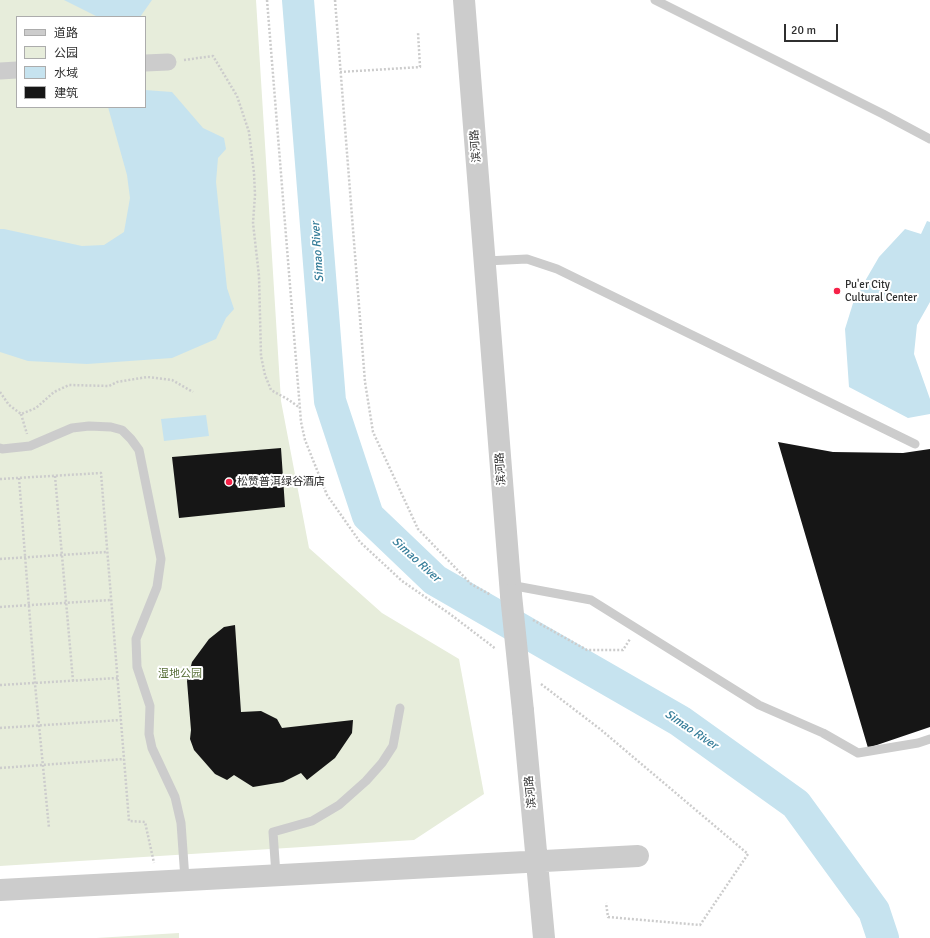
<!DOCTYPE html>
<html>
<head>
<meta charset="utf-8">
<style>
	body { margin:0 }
	#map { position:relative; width:930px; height:938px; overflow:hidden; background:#fff; font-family:Signika,"Noto Sans SC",sans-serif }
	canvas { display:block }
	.legend { position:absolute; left:16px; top:16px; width:130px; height:92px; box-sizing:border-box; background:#fff; border:1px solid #acacac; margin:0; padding:5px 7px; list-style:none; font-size:12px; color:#2f2f2f }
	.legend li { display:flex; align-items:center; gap:8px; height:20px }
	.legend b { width:20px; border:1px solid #acacac }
	.scale { position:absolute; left:784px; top:24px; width:54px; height:18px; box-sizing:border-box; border:2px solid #2f2f2f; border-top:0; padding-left:5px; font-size:12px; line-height:14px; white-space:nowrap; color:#2f2f2f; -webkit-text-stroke:3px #fff; paint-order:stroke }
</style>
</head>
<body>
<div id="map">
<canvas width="930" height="938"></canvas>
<ul class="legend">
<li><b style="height:5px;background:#ccc"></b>道路</li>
<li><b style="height:11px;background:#e7eddb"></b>公园</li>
<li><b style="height:11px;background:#c6e3ef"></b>水域</li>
<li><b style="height:11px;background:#161616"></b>建筑</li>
</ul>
<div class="scale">20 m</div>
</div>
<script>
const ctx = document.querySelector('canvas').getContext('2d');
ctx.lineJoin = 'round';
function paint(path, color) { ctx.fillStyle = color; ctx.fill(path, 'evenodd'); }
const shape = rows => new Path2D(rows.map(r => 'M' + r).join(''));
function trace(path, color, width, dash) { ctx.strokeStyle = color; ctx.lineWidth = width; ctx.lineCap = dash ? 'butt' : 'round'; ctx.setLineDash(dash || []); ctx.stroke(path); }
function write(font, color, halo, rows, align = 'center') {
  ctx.font = font + ' Signika,"Noto Sans SC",sans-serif'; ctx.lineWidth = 4; ctx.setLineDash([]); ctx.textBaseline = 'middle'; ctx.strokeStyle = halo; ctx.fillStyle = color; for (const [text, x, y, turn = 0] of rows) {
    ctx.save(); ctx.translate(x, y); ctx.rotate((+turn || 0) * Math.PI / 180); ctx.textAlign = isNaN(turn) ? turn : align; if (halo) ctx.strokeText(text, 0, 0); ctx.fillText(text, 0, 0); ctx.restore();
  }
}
paint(shape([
	[0,0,256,0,281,401,309,548,382,613,459,659,484,794,414,840,0,866],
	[17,17,145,17,145,107,17,107],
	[179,933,179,938,96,938]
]), '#e7eddb');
paint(shape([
	[64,0,152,0,140,17,98,17],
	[145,90,172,92,203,128,224,138,226,149,218,158,216,182,227,288,234,309,226,318,216,339,172,358,87,364,28,361,0,352,0,229,4,229,82,246,104,245,124,232,130,198,127,175,108,107,145,107],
	[927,221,930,222,930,302,917,325,914,354,930,399,930,414,908,418,849,387,845,329,854,300,879,257,905,229,921,234],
	[206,415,209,436,164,441,161,419]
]), '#c6e3ef');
trace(shape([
	[298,0,330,401,368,516,435,580,680,721,796,804,874,911,883,938]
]), '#c6e3ef', 32);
paint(shape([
	[778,442,833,452,903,453,930,449,930,727,868,748],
	[281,448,285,507,179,518,172,457],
	[235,625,241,712,261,711,277,719,282,728,353,720,352,733,335,758,307,780,301,773,283,782,253,787,234,775,227,780,215,774,194,750,190,739,191,730,187,681,192,662,209,639,224,627]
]), '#161616');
trace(shape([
	[267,0,301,422,305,440,327,495,360,542,402,581,450,614,496,649],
	[335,0,365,382,373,432,418,529,471,584,491,595],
	[184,60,213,56,237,96,249,132,254,173,255,195,253,223,259,276,261,356,265,375,271,390,289,400,300,408],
	[340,72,420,67,418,32],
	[0,392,9,405,21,414,36,408,54,392,69,385,109,386,117,382,147,377,172,380,193,392],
	[21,414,27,434],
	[55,476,73,681],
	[19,478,35,684,49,828],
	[0,479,101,473,129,821,145,822,154,863],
	[0,559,107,552],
	[0,607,111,600],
	[533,620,587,650,623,650,630,639],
	[541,684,600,729,748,854,700,925,608,917,606,903],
	[0,685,118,678],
	[0,728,121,720],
	[0,768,124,759]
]), '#ccc', 2.5, [2, 2]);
trace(shape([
	[655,0,883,114,930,139],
	[486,261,527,259,557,269,915,444],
	[0,448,2,449,30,446,72,428,89,426,111,427,122,430,131,439,139,450,161,559,157,587,136,639,137,667,150,706,149,734,152,748,175,797,181,823,185,879],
	[510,585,591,600,759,705,823,733,858,753,918,743,930,739],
	[276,875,273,832,312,821,339,805,366,781,382,763,393,746,400,708]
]), '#ccc', 9);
trace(shape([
	[145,63,168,62],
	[0,71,17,70]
]), '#ccc', 17);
trace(shape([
	[464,0,511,595],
	[523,711,544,938],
	[0,890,638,856]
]), '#ccc', 22);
trace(shape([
	[511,595,523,711]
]), '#ccc', 22);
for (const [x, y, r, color] of [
	[837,291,4,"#f62148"],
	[229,482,4,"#f62148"]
]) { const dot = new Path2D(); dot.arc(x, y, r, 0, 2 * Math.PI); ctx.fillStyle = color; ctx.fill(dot); trace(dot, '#fff', 1.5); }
write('11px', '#2f2f2f', '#fff', [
	["滨河路",476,146,-95],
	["滨河路",501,469,-94],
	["滨河路",531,792,-96]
]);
write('11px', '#2f2f2f', '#fff', [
	["Pu'er City",845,285],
	["Cultural Center",845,298],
	["松赞普洱绿谷酒店",237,482]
], 'left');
write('11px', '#586f38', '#fff', [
	["湿地公园",180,674]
]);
write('italic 12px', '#357d99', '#fff', [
	["Simao River",318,252,-94],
	["Simao River",416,560,42],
	["Simao River",691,730,34]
]);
</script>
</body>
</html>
